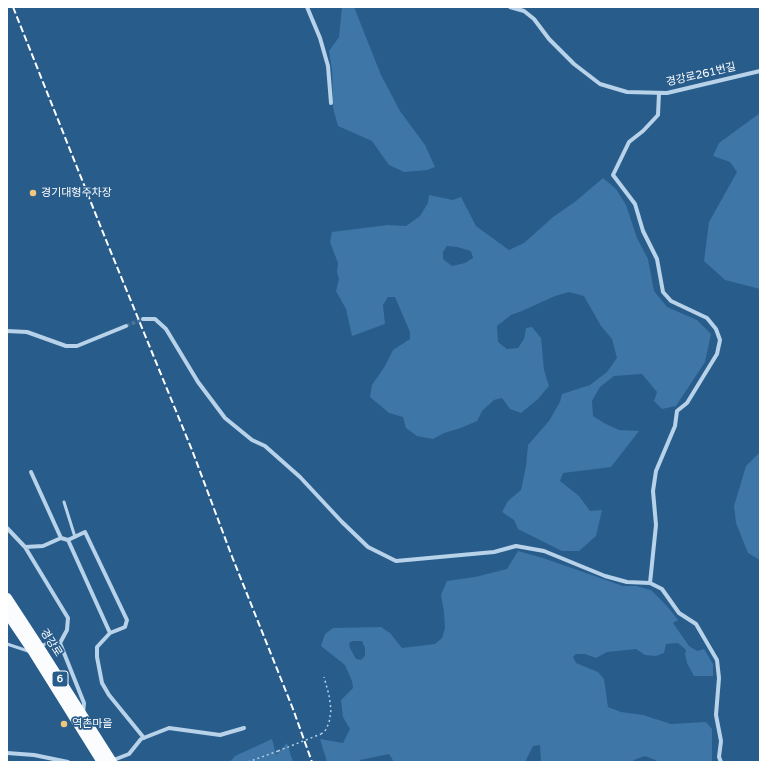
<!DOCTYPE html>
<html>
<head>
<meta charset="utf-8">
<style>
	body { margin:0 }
	#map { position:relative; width:767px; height:769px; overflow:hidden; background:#285c8b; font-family:"Varela Round",sans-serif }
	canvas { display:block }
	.frame { position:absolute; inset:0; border:8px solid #fff; pointer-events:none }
</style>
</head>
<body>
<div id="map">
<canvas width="767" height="769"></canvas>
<div class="frame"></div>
</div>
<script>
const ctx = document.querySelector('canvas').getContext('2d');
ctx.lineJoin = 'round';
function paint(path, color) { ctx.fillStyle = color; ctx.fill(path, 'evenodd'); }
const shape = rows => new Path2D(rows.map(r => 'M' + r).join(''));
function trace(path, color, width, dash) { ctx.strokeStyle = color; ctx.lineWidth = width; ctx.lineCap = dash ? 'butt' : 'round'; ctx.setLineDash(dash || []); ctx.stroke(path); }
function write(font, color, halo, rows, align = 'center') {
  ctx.font = font + ' "Varela Round","Noto Sans KR",sans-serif'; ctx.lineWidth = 3.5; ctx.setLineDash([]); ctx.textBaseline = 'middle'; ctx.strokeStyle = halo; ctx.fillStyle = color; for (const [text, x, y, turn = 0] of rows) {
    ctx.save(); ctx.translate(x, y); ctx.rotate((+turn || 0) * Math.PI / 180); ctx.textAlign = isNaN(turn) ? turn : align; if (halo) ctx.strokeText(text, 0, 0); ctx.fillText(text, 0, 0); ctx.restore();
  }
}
paint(shape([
	[342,7,354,7,381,75,400,111,425,145,435,167,427,170,404,172,389,165,372,141,338,126,333,108,332,70,329,51,339,37],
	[760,113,760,289,725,280,704,261,709,222,737,172,730,162,713,156,719,143],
	[603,178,616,189,626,205,637,238,648,259,654,291,667,307,697,320,711,334,705,362,676,406,662,409,654,401,657,392,642,374,614,376,600,387,592,401,593,416,604,423,619,430,639,431,611,467,563,473,560,481,579,496,590,511,602,510,596,536,579,551,562,551,518,529,514,520,502,512,508,501,521,490,526,466,528,445,549,421,560,402,562,394,590,385,607,372,617,358,612,339,601,326,584,296,569,292,555,296,522,311,511,315,497,326,498,342,507,349,518,348,524,339,526,328,532,327,541,338,544,370,549,386,538,399,521,413,510,409,502,398,494,400,482,411,477,421,461,428,444,433,433,439,417,436,406,428,403,417,389,413,370,397,372,385,385,366,393,350,410,339,410,332,395,297,388,297,383,305,385,324,352,336,346,309,336,291,339,279,337,272,338,263,330,242,332,232,388,225,406,226,420,216,428,203,429,195,453,200,461,197,476,226,509,250,524,243,553,217,576,201],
	[447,246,457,247,471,251,473,258,465,263,452,266,443,259,443,252],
	[760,452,760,560,748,553,736,523,734,506,746,466],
	[518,551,543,558,623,586,636,586,651,590,667,606,678,620,673,623,689,646,697,651,704,649,713,664,713,676,694,676,687,663,685,654,686,650,678,643,666,644,664,653,656,656,645,655,636,649,607,652,596,658,585,654,576,654,573,657,576,663,598,672,604,679,608,707,621,712,643,715,671,724,706,722,712,729,712,762,660,762,645,756,634,760,632,762,541,762,540,745,533,746,525,762,394,762,389,754,360,760,359,762,327,762,320,739,343,743,350,729,343,717,341,700,353,688,352,681,345,665,321,646,325,634,333,628,381,627,390,633,402,648,435,644,442,638,445,628,444,612,441,595,447,581,475,577,507,569],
	[353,641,362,641,365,648,365,656,361,660,356,659,350,648,349,643],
	[272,739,276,755,287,743,293,762,230,762,235,756]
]), '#3d76a7');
trace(shape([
	[126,326,143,319]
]), '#48749c', 4, [4, 2]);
trace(shape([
	[321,734,325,731,329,723,331,710,329,695,324,677],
	[248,762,278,751]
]), '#b7d2e9', 1.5, [2, 3]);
trace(shape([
	[64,502,75,537],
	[7,644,28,651],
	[41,646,51,641,60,643]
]), '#b7d2e9', 3);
trace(shape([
	[307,7,320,38,328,66,331,103],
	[510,7,524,11,534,19,549,39,574,64,600,84,627,92,667,93,760,71],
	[143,319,155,319,166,329,198,382,225,418,252,440,265,446,300,477,342,522,368,547,396,561,494,552,516,546,544,551,605,576,627,582,650,583,662,589,679,613,696,624,717,660,719,678,716,715,721,741,719,757,721,762],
	[7,331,27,332,66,346,77,346,126,326],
	[31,472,61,538,68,540,110,633,97,647,97,657,102,683,109,695,144,738],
	[7,528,25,547,68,618,67,630,60,643,84,703,83,713],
	[68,540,85,532,127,620,125,627,110,633],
	[25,547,43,546,61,538],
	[650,583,656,525,653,491,656,471,675,426,677,411,687,403,717,354,720,340,716,329,707,318,671,301,663,292,657,259,643,231,635,204,613,175,629,142,643,131,658,115,659,93],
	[7,753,34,755,68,762],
	[111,761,129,754,141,739,169,728,220,735,244,728]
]), '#b7d2e9', 4);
trace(shape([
	[7,598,39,647,112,762],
	[7,613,34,653,102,762]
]), '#fafcfe', 10);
trace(shape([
	[13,7,108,245,192,450,231,554,293,709,312,762]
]), '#fff', 2, [7, 3]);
trace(shape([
	[278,751,321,734]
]), '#b7d2e9', 1.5, [2, 3]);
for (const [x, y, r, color] of [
	[33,193,4,"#f1c67d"],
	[64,724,4,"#f1c67d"]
]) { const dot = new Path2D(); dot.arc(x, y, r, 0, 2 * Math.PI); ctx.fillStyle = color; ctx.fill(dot); trace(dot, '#285c8b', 1.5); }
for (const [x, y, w] of [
	[60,679,16]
]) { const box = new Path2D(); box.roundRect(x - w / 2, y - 8, w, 16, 3); ctx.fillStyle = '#285c8b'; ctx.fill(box); trace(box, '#fff', 1); }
write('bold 10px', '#fff', null, [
	["6",60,679]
]);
write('11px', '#fff', '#285c8b', [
	["경강로261번길",701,75,-13],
	["경강로",51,643,57]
]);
write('11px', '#fff', '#285c8b', [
	["경기대형주차장",41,193],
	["역촌마을",72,724]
], 'left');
</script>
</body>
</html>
